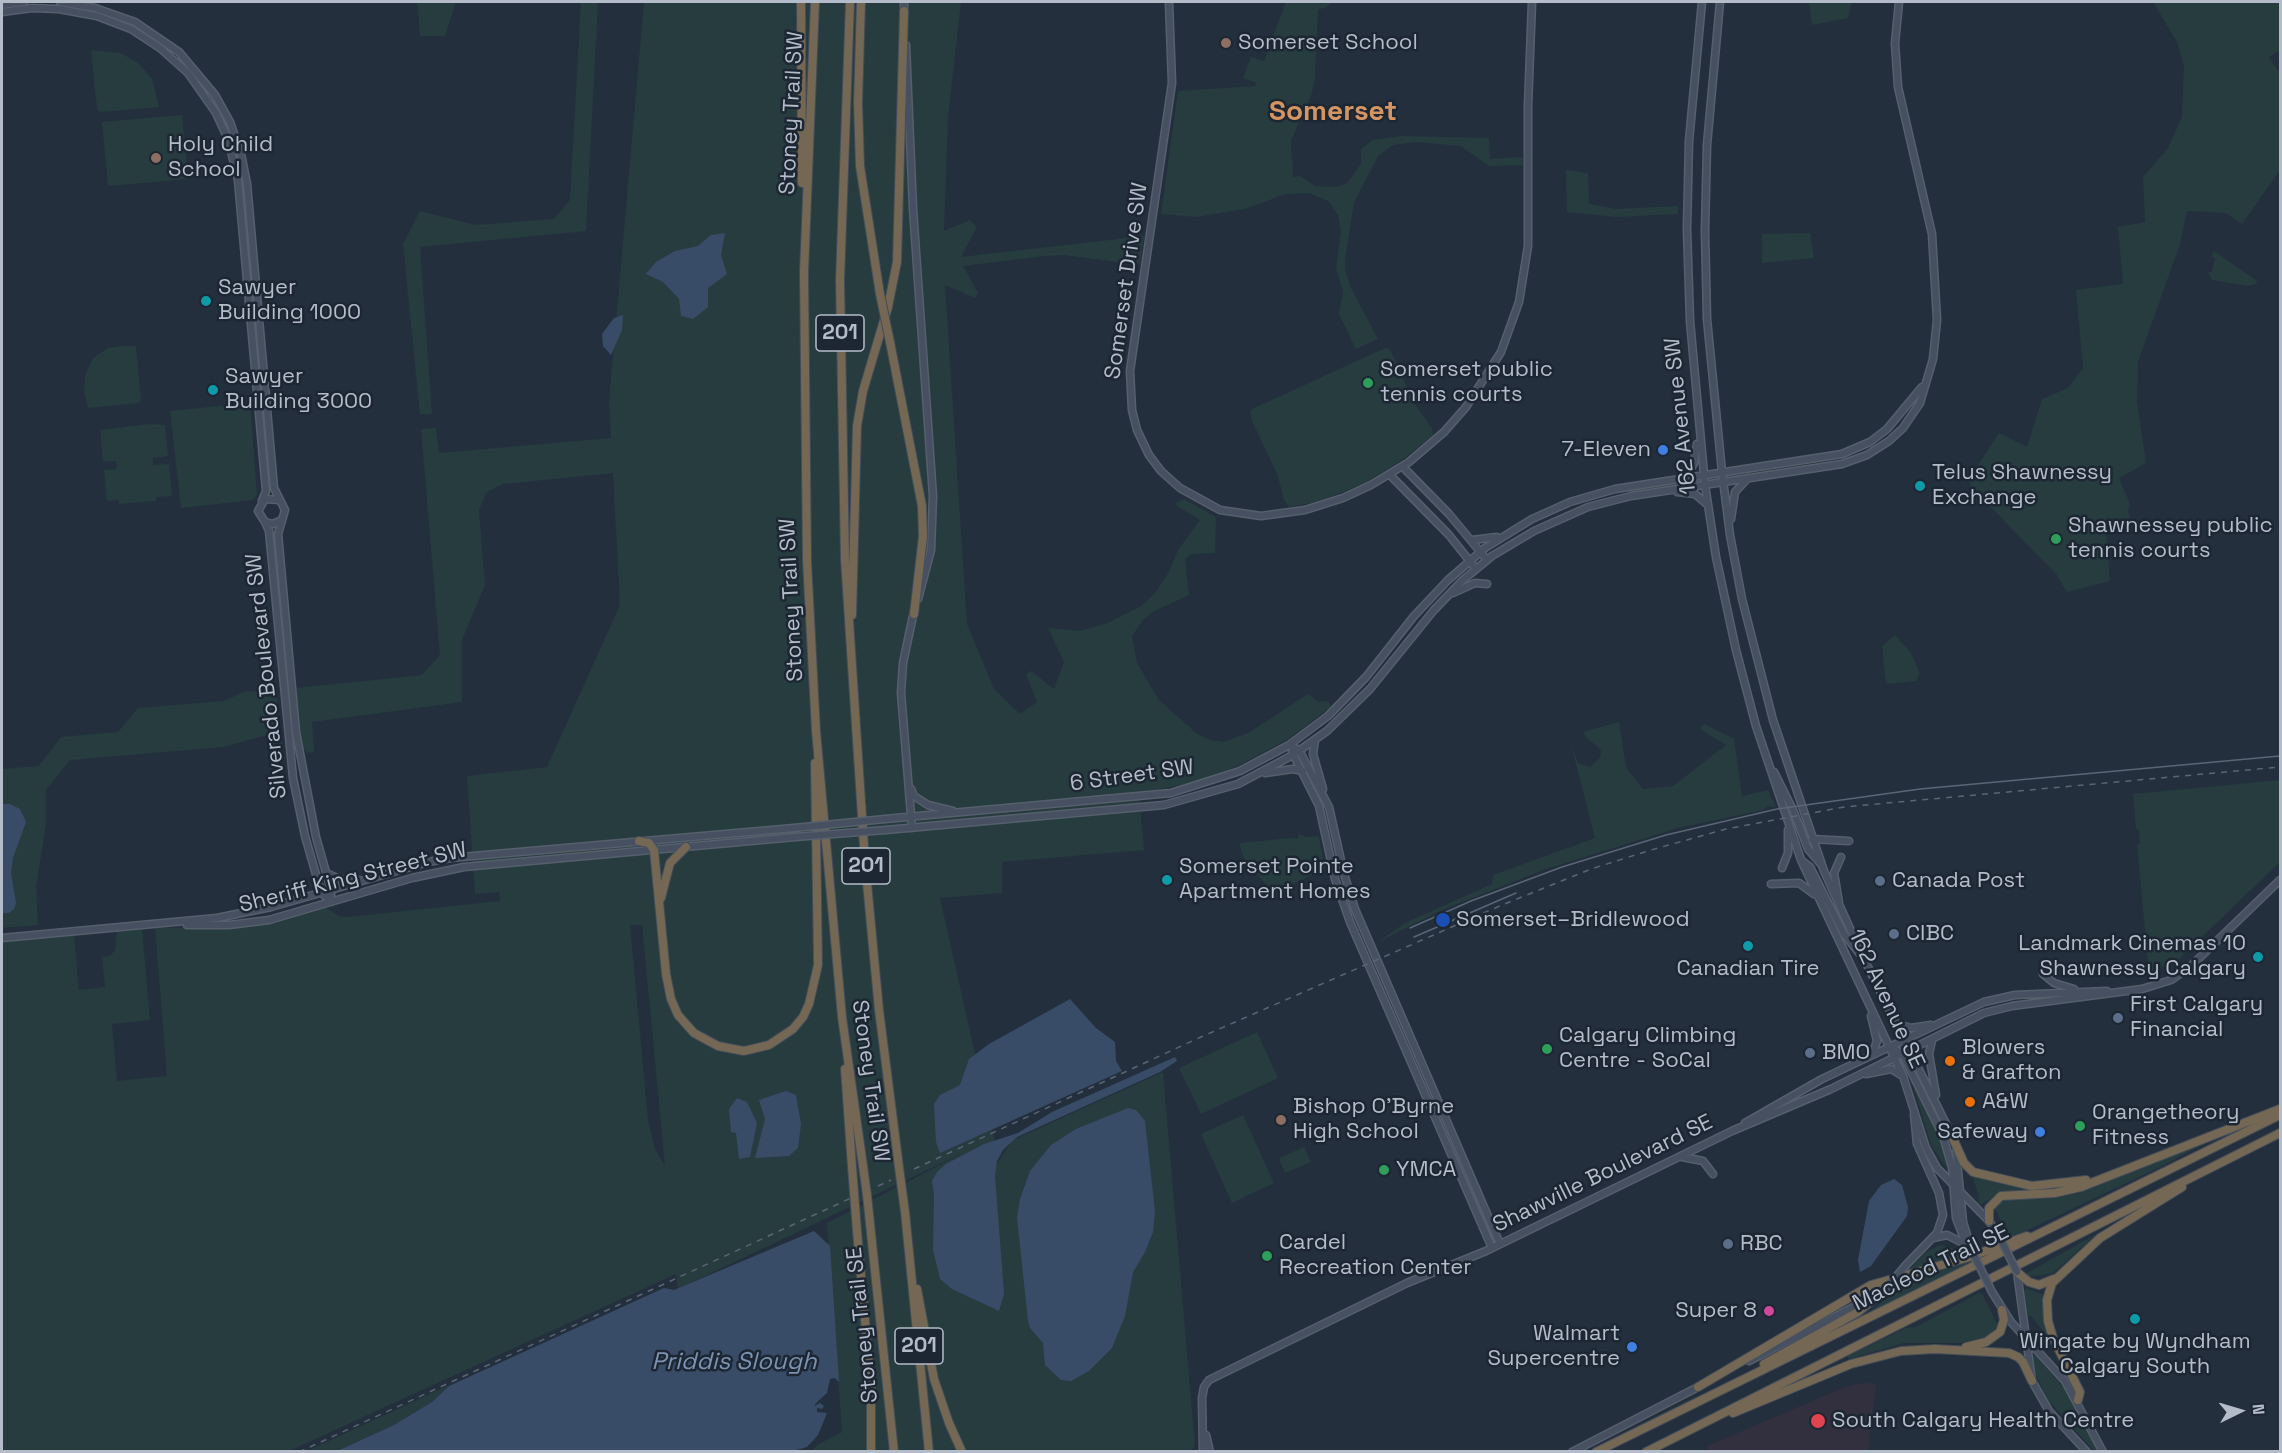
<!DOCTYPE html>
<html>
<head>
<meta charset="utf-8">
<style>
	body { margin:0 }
	#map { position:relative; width:2282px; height:1453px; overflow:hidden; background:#242f3e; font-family:"Space Grotesk",sans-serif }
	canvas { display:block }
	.frame { position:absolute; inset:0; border:3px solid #b4bcc9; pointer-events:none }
	.north { position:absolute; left:2210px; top:1381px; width:60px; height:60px; -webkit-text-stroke:4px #1d2633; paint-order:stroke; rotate:85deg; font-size:16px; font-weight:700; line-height:24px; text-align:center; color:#b4bcc9 }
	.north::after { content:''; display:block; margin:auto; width:21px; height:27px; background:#b4bcc9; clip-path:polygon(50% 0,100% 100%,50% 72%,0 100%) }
</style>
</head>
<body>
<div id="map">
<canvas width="2282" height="1453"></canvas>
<div class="frame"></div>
<div class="north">N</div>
</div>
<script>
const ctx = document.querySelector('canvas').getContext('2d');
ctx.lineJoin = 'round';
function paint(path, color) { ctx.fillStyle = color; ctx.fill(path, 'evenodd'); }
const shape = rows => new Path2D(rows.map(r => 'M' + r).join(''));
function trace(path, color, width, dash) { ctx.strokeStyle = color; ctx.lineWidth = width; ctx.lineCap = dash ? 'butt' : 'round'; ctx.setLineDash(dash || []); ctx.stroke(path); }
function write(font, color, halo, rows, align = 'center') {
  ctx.font = font + ' "Space Grotesk",sans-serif'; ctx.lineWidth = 5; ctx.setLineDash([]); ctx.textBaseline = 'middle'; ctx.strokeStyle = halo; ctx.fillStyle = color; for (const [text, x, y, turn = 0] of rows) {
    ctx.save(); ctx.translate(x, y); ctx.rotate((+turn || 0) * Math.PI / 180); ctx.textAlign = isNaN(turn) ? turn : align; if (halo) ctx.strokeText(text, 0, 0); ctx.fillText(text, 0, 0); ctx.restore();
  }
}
paint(shape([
	[1863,1383,1876,1384,1868,1451,1709,1452,1707,1446,1845,1387]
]), '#32303f');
paint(shape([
	[417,2,456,2,445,36,420,36],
	[581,2,598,2,586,231,420,247,432,414,420,414,403,244,420,211,476,225,554,219,570,200],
	[644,2,961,2,948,117,944,231,970,220,977,227,961,257,1144,236,1140,265,1064,255,1044,256,963,266,978,293,975,298,945,285,967,624,994,689,1020,714,1037,702,1026,674,1031,671,1054,689,1064,662,1048,628,1080,631,1107,623,1141,606,1155,593,1169,572,1178,550,1200,520,1174,504,1184,499,1216,517,1215,553,1191,554,1185,559,1189,595,1154,611,1143,620,1132,636,1137,663,1159,700,1196,733,1210,740,1224,742,1250,732,1308,694,1318,702,1327,701,1332,706,1288,739,1240,765,1197,782,1139,793,1144,850,1002,862,1002,893,940,898,994,1138,996,1165,1013,1140,1163,1072,1195,1446,1189,1452,812,1451,817,1445,842,1432,827,1223,965,1152,678,1289,676,1274,289,1451,2,1452,2,941,74,935,79,990,105,987,102,957,109,956,115,951,117,931,142,929,150,1020,112,1024,117,1081,167,1076,155,928,245,926,325,907,339,916,347,917,500,901,499,892,475,894,467,776,547,767,620,605,613,473,503,484,487,492,479,510,485,585,462,640,462,702,312,722,314,752,307,753,300,743,296,688,422,675,440,655,421,429,436,428,439,453,611,438,609,402],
	[630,925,642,925,665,1166,655,1149,648,1120],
	[1286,2,1332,2,1326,8,1318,9,1315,79,1311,96,1291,140,1293,177,1300,176,1315,186,1336,187,1347,183,1361,164,1361,149,1373,140,1402,136,1489,138,1490,159,1522,157,1523,165,1489,166,1461,146,1417,142,1393,145,1378,156,1354,203,1345,260,1345,270,1351,288,1378,339,1356,349,1339,314,1343,291,1336,269,1341,231,1338,215,1328,201,1309,193,1286,194,1245,209,1196,217,1161,214,1178,91,1255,86,1256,83,1243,78,1251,57,1264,61],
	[1809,2,1852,2,1848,18,1812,25],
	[2153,2,2280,2,2280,50,2269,57,2280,74,2280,170,2242,224,2226,213,2187,211,2180,244,2138,362,2137,401,2146,463,2119,478,2130,504,2128,512,2132,527,2106,530,2110,581,2067,592,2056,574,1970,486,1969,479,1999,433,2027,447,2042,399,2068,388,2083,368,2076,290,2123,284,2118,227,2145,222,2143,177,2168,148,2182,117,2184,66,2177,42],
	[91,50,121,53,138,63,152,79,159,107,100,112,97,109],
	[182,115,188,179,108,186,102,122],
	[1566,170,1588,173,1589,204,1617,209,1678,206,1678,214,1617,217,1567,212],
	[1810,233,1814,258,1762,263,1762,234],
	[2214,251,2257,281,2256,284,2248,286,2212,280,2208,272,2212,272,2215,258,2211,257],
	[122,346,136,346,141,400,139,403,88,408,84,392,85,375,93,358,108,348],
	[1385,348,1390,349,1414,403,1432,428,1433,435,1405,458,1365,483,1317,502,1289,507,1284,500,1278,476,1252,421,1250,413,1252,409],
	[250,403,257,495,253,500,181,508,170,411],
	[150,424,165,425,168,456,153,458,153,465,169,464,172,496,156,497,156,501,119,504,119,500,107,501,104,470,117,469,116,461,103,462,100,430],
	[1895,635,1911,653,1920,673,1916,681,1886,684,1882,646],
	[276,689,283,757,274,764,271,734,223,747,70,760,46,790,46,824,36,887,38,925,2,928,2,769,39,766,61,737,118,732,138,708,224,701,243,692],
	[1619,722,1626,767,1643,789,1673,786,1726,745,1700,729,1704,724,1734,739,1742,796,1768,790,1776,807,1767,806,1763,810,1678,828,1546,869,1442,910,1378,942,1405,923,1492,884,1493,875,1595,838,1571,744,1578,763,1590,767,1600,758,1601,750,1586,737,1583,732],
	[2280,780,2280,862,2178,960,2149,973,2137,845,2140,844,2139,829,2136,829,2133,794],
	[1298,834,1306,837,1319,836,1325,869,1278,891,1272,891,1245,861,1239,843,1291,838,1298,839],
	[1257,1032,1278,1078,1201,1114,1179,1068],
	[1916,1088,1943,1143,1948,1161,1947,1169,1931,1145,1914,1089],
	[1243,1115,1274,1183,1232,1203,1201,1134],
	[2209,1141,2160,1167,2013,1237,2008,1238,1997,1212,1993,1209,2000,1203,2010,1199,2046,1199,2079,1193],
	[1304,1147,1311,1162,1285,1173,1279,1158],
	[1975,1176,2030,1188,2030,1191,1997,1194,1981,1205,1978,1202,1979,1196,1973,1178],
	[2095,1235,2053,1273,2029,1277,2025,1274],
	[1940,1245,1962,1251,1964,1255,1910,1269,1926,1252],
	[1967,1261,1969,1266,1865,1316,1897,1289,1900,1280],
	[2026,1288,2044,1295,2044,1320,2049,1339,2032,1317,2028,1315,2024,1290],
	[1979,1293,1982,1294,1998,1326,1987,1337,1962,1343,1904,1343,1849,1359,1847,1356,1906,1328,1916,1327],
	[2035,1355,2065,1389,2100,1451,2094,1451,2048,1400,2035,1373,2032,1356],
	[449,1385,432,1402,394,1425,352,1444,337,1451,305,1452]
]), '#263c3f');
paint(shape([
	[725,233,721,255,727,274,708,288,708,307,693,319,681,316,679,299,663,282,646,274,656,262,675,251,698,246,711,235],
	[623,315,622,330,611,355,603,346,602,334,614,318],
	[2,804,10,804,20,809,26,822,13,858,11,873,16,903,14,909,9,913,2,913],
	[1070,999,1096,1028,1115,1042,1116,1061,1122,1071,940,1153,936,1142,934,1104,940,1095,960,1085,969,1059,989,1044],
	[1175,1057,1177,1061,1160,1072,1017,1137,1003,1150,997,1161,995,1176,1004,1294,999,1311,952,1289,940,1279,933,1250,934,1194,932,1181,937,1172,946,1164,984,1144,1018,1133,1052,1112],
	[786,1091,796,1095,801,1124,798,1148,789,1156,755,1158,765,1119,759,1100],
	[737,1098,747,1102,757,1123,750,1157,739,1159,736,1133,731,1132,729,1109],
	[1128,1108,1136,1110,1145,1121,1155,1211,1153,1232,1145,1252,1133,1272,1125,1316,1112,1348,1089,1371,1071,1381,1061,1380,1045,1365,1043,1343,1030,1328,1028,1321,1017,1218,1020,1199,1030,1171,1051,1145,1076,1129],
	[1894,1179,1902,1185,1908,1207,1907,1216,1871,1266,1860,1272,1858,1260,1869,1201,1881,1185],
	[814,1231,830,1246,839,1382,835,1378,830,1379,827,1393,815,1404,815,1406,820,1403,824,1406,822,1409,817,1408,817,1412,827,1413,818,1435,807,1447,789,1452,337,1451,394,1425,432,1402,449,1386,664,1288,674,1290]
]), '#394c67');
const secondary = shape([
	[60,2,95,8,135,22,179,52,215,95,230,122,241,154,247,184,274,488,285,510,278,534,296,732,316,837,331,890,331,902],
	[904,2,904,14],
	[1169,2,1172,83,1130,371,1132,410,1137,430,1149,455,1161,471,1180,488,1220,510,1261,516,1305,510,1343,498,1371,485,1409,462,1444,432,1466,407,1501,352,1519,302,1528,246,1528,106,1532,2],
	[1702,2,1689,141,1687,229,1690,321,1705,485,1716,557,1736,650,1756,726,1801,860,1903,1076,1926,1148,1937,1168,1989,1221,2000,1238],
	[1720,2,1707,145,1705,231,1707,319,1722,472,1730,535,1742,599,1773,720,1824,871,1862,955,1952,1136],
	[2,5,24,2],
	[2,12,32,8,59,9,97,16,131,29,160,48,188,73,216,113,228,139,238,180,266,491,262,501],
	[906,45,913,209,933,496,931,550,918,599],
	[1403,467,1449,514,1487,560],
	[1390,475,1449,535,1476,569],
	[1686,477,1694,463,1697,444],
	[1677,492,1695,494,1708,505],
	[279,500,265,499,258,511,265,522,273,524,280,521],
	[1731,519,1735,492,1748,478],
	[265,522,269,531,293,778,305,836,321,892,331,902],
	[1472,540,1497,537],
	[1453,593,1475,583,1487,584],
	[1315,740,1313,754,1323,789],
	[1289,745,1299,750,1329,807,1344,874,1355,909,1500,1244],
	[1292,752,1319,806,1335,879,1350,922,1492,1248],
	[1774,772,1793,810,1808,849,1820,863],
	[1265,773,1293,769,1303,771],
	[911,789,914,796,928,805,953,811],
	[885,819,1171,793,1240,771,1289,745,1328,716,1366,677,1414,616,1448,580,1485,548,1532,519,1570,502,1615,489,1842,454,1870,442,1887,429,1922,387],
	[912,828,901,693,903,663,914,611],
	[886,830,1164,805,1238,784,1293,755,1327,731,1370,689,1434,610,1463,580,1492,556,1534,531,1588,507,1631,496,1842,464,1867,455,1889,441,1903,428,1920,403,1933,359,1937,320,1932,234,1898,87,1895,43,1899,2],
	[1812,839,1849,841],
	[1801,860,1810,867,1844,934,1859,953],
	[1782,868,1788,853,1788,830],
	[326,873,342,880,359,880],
	[1771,884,1799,883,1814,894],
	[1839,903,1834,873,1841,857],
	[187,925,229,925,269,920,412,878,464,867,795,837],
	[2,938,217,918,271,907,428,862,450,858,794,828],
	[2043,974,2054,983,2074,989],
	[1871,1016,1877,1041,1872,1055],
	[1897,1024,1911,1028,1931,1025],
	[1932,1040,1929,1054,1936,1095],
	[1890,1047,1902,1053,1943,1136,1952,1167,1956,1218,1966,1244],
	[1866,1074,1891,1069,1901,1075],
	[1745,1123,1822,1079,1984,1002,2015,995,2107,991],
	[1956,1151,1963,1222,1972,1251],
	[1682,1157,1703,1161,1713,1174],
	[1933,1238,1947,1235,1965,1244],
	[1906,1265,1937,1233,1943,1215,1939,1193,1917,1144,1914,1114],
	[2017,1272,2032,1381,2049,1411,2087,1452],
	[1992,1292,2011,1322,2065,1381,2103,1452],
	[1749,1361,1873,1297],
	[1206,1435,1210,1452],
	[1203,1452,1202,1398,1204,1387,1209,1380,1407,1283,1486,1251,1732,1131,1831,1089,1984,1013,2012,1006,2142,989,2171,980,2192,965,2280,880],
	[1572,1452,1700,1386]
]);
const highway = shape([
	[801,2,802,183],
	[815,2,804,272,807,561,816,731,842,1017,863,1166],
	[850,2,840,280,845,560,865,862,879,1010,900,1175],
	[861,2,858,103,860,166,880,294],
	[890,342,922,506,923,536,914,614],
	[852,615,857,426,863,391,888,307,897,262,904,11],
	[639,841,649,843,654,850,666,974,671,999,678,1015,694,1033,718,1046,744,1051,769,1045,793,1029,803,1017,809,1004,818,965,815,763],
	[661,898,670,863,686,847],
	[845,1069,852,1167],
	[1951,1134,1964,1163,1973,1172,2032,1186,2086,1180],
	[867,1195,894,1452],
	[905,1212,929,1452],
	[1989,1221,1989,1208,2001,1196,2055,1193,2081,1187,2280,1109],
	[857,1231,871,1387,871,1452],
	[2017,1272,2029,1282,2039,1285,2054,1279],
	[917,1289,934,1379,949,1423,962,1452],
	[1966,1347,1986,1342,2000,1332,2004,1320,2002,1310],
	[1764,1364,1858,1312,1884,1291],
	[1698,1387,1871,1285,1966,1258,2027,1236],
	[2078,1400,2080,1392,2053,1338,2048,1321,2047,1300,2052,1283,2100,1238,2182,1187],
	[1733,1413,1851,1364,1901,1351,1935,1349,2009,1353,2018,1357,2023,1362,2032,1381],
	[1596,1452,2280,1115],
	[1646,1452,2280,1133]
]);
trace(secondary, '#565f6c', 9);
trace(highway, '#434c59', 10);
trace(secondary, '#465061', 6);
trace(highway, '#746855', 8);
trace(shape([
	[1410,928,1471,901,1562,867,1666,835,1777,809,1920,789,2280,756],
	[1414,937,1516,893]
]), '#5a6575', 1.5);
trace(shape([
	[914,1169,1201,1037,1502,905,1591,869,1651,850,1726,829,1844,807,2280,767],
	[878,1186,891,1180],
	[299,1452,851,1198]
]), '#5a6575', 1.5, [6, 6]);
const secondaryBridge = shape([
	[794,828,885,819],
	[795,837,886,830],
	[2000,1238,2017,1272],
	[1972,1251,1992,1292],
	[1884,1291,1906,1265]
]);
const highwayBridge = shape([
	[880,294,890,342],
	[863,1166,867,1195],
	[852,1167,857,1231],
	[900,1175,905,1212]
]);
trace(secondaryBridge, '#565f6c', 9, []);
trace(highwayBridge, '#434c59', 10, []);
trace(secondaryBridge, '#465061', 6);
trace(highwayBridge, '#746855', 8);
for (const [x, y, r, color] of [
	[1226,43,6,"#8d6e63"],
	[156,158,6,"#8d6e63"],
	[206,301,6,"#0f9aa8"],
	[1368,383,6,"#2e9e5b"],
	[213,390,6,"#0f9aa8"],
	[1663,450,6,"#3f7fe0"],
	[1920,486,6,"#0f9aa8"],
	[2056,539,6,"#2e9e5b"],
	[1167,880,6,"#0f9aa8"],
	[1880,881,6,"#5c6f8a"],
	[1443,920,8,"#1a4fb4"],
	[1894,934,6,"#5c6f8a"],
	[1748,946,6,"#0f9aa8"],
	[2258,957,6,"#0f9aa8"],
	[2118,1018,6,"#5c6f8a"],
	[1547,1049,6,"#2e9e5b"],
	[1810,1053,6,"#5c6f8a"],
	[1950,1061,6,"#e8710a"],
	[1970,1102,6,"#e8710a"],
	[1281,1120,6,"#8d6e63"],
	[2080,1126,6,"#2e9e5b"],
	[2040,1132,6,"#3f7fe0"],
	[1384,1170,6,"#2e9e5b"],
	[1728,1244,6,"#5c6f8a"],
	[1267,1256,6,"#2e9e5b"],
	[1769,1311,6,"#d1479c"],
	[2135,1319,6,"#0f9aa8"],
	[1632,1347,6,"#3f7fe0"],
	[1818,1421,8,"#e0444e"]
]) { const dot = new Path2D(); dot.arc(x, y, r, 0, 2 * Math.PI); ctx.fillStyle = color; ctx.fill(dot); trace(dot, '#1d2633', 2); }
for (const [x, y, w] of [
	[840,333,48],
	[866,866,48],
	[919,1346,48]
]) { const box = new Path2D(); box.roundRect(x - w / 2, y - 18, w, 36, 4.5); ctx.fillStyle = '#1d2633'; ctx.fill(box); trace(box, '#b4bcc9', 1.5); }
write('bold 21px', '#b4bcc9', null, [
	["201",840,333],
	["201",866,866],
	["201",919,1346]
]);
write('22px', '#b4bcc9', '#1d2633', [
	["Somerset School",1238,43],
	["Holy Child",168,145],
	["School",168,170],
	["Sawyer",218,288],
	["Building 1000",218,313],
	["Somerset public",1380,370],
	["tennis courts",1380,395],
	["Sawyer",225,377],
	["Building 3000",225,402],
	["7-Eleven",1651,450,"right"],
	["Telus Shawnessy",1932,473],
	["Exchange",1932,498],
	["Shawnessey public",2068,526],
	["tennis courts",2068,551],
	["Somerset Pointe",1179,867],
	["Apartment Homes",1179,892],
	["Canada Post",1892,881],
	["Somerset–Bridlewood",1456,920],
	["CIBC",1906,934],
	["Landmark Cinemas 10",2246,944,"right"],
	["Shawnessy Calgary",2246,969,"right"],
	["Canadian Tire",1748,969,"center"],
	["First Calgary",2130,1005],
	["Financial",2130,1030],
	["Calgary Climbing",1559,1036],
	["Centre - SoCal",1559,1061],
	["Blowers",1962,1048],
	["& Grafton",1962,1073],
	["BMO",1822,1053],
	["A&W",1982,1102],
	["Bishop O'Byrne",1293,1107],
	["High School",1293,1132],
	["Orangetheory",2092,1113],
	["Fitness",2092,1138],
	["Safeway",2028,1132,"right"],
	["YMCA",1396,1170],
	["Cardel",1279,1243],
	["Recreation Center",1279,1268],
	["RBC",1740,1244],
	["Super 8",1757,1311,"right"],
	["Walmart",1620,1334,"right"],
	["Supercentre",1620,1359,"right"],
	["Wingate by Wyndham",2135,1342,"center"],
	["Calgary South",2135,1367,"center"],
	["South Calgary Health Centre",1832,1421]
], 'left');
write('22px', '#b4bcc9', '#1d2633', [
	["Stoney Trail SW",792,113,-87],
	["Somerset Drive SW",1127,281,-82],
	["162 Avenue SW",1681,416,-96],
	["Stoney Trail SW",792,600,-93],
	["Silverado Boulevard SW",267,676,-96],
	["6 Street SW",1132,776,-8],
	["Sheriff King Street SW",353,878,-14],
	["162 Avenue SE",1886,999,65],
	["Stoney Trail SW",870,1081,82],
	["Shawville Boulevard SE",1603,1174,-26],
	["Macleod Trail SE",1931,1268,-26],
	["Stoney Trail SE",863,1325,-96]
]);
write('italic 24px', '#7c92b1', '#1d2633', [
	["Priddis Slough",734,1362]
]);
write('bold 28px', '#d59563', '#1d2633', [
	["Somerset",1333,112]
]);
</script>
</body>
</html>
